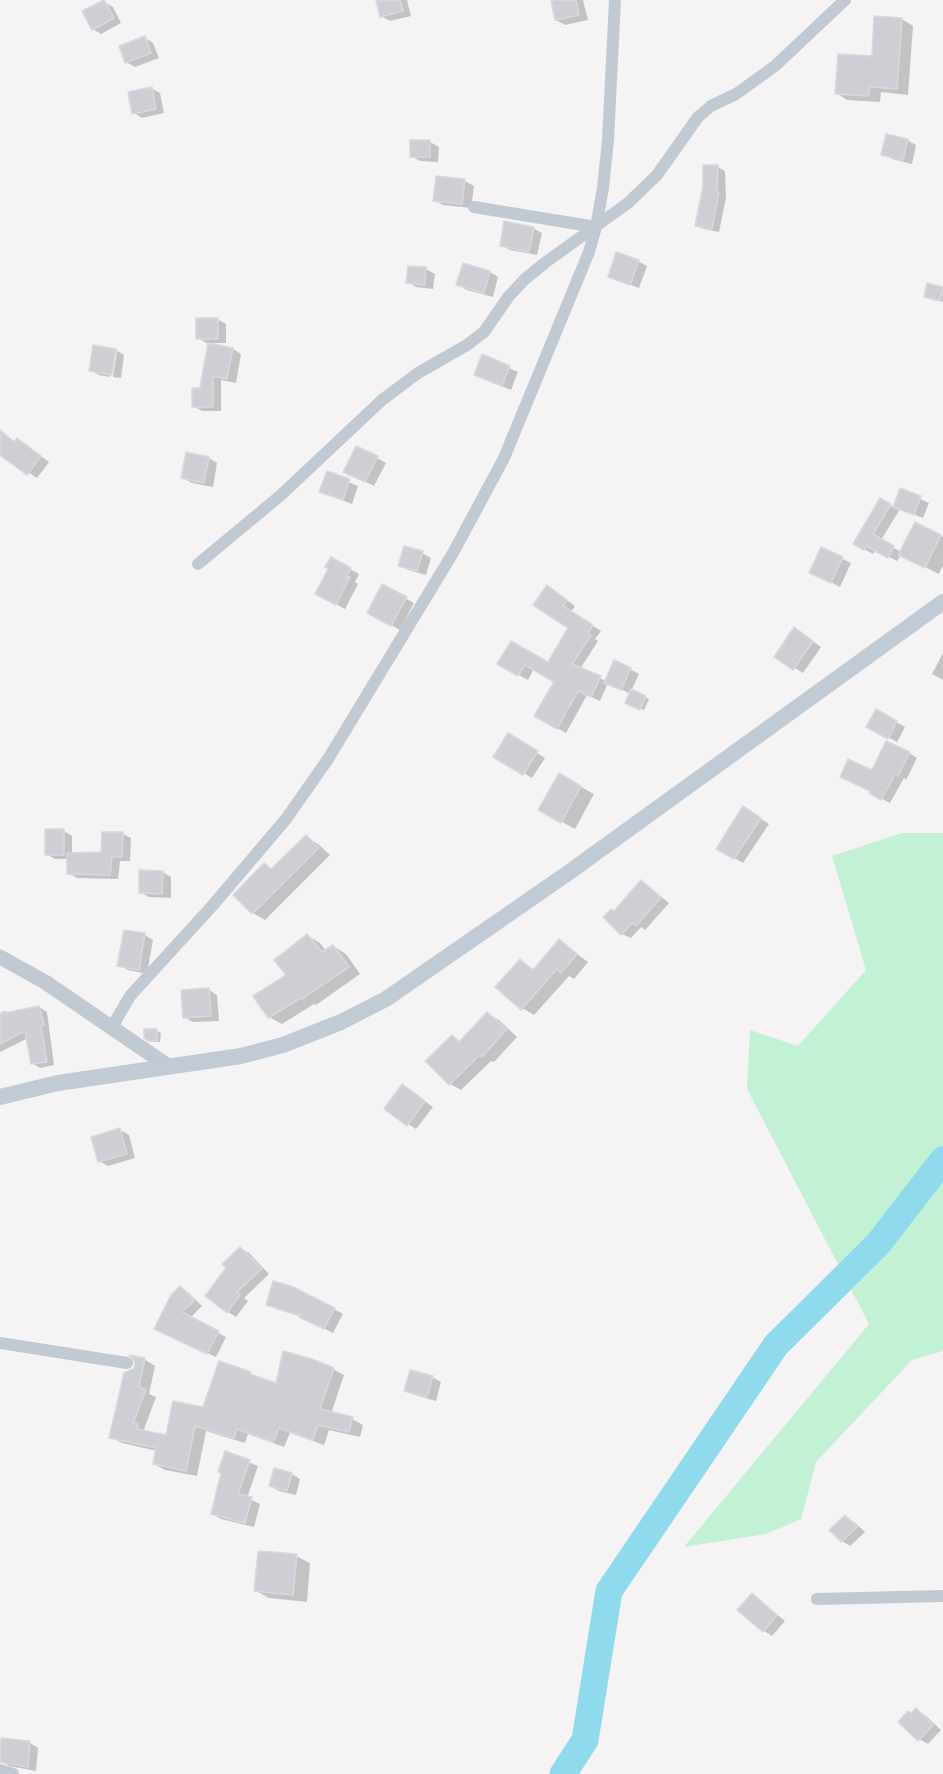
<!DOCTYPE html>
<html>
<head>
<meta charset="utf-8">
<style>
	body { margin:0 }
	canvas { display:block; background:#f5f3f3 }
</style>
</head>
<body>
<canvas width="943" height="1774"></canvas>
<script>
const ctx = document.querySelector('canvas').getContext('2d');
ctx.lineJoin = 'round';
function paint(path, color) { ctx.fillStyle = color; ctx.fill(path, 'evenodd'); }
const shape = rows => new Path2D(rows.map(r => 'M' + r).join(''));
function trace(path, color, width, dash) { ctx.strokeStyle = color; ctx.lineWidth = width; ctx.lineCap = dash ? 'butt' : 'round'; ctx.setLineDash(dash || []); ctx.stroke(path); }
paint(shape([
	[902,833,943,833,943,1351,912,1360,816,1462,801,1519,766,1534,684,1547,869,1324,747,1089,750,1030,798,1046,866,970,832,856]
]), '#c3f1d5');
paint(shape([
	[377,0,407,0,411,16,390,21,381,16],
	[552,0,583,0,588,20,565,25,556,20],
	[104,2,113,7,121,23,101,34,93,29],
	[902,19,913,26,908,95,881,92,880,102,847,100,836,93,873,57],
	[145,38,153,43,159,58,135,67,126,62],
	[151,88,160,93,164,113,142,118,134,113],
	[907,140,916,145,912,164,892,159,883,154],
	[412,141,430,142,439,147,438,162,420,161,411,156],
	[718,167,725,171,726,198,719,232,704,229,697,225],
	[437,177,465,181,474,186,471,208,443,205,434,200],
	[533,228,542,233,537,255,510,250,501,245],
	[638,261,647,266,639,288,610,277],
	[464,265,490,272,498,277,493,297,467,290,458,285],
	[409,267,426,269,435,274,433,289,416,287,408,282],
	[929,285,943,289,943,302,926,296],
	[217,319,226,324,226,343,206,343,198,338],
	[94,347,116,350,124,355,121,378,113,377,117,351,114,351,110,377,99,375,90,370],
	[233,349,241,354,236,383,221,380,221,411,202,411,193,406,201,390],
	[509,368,518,372,511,390,484,379],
	[0,431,16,442,26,445,49,462,37,478,8,459,6,460,0,456],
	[188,454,209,458,217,463,213,487,192,483,183,478],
	[377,458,386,463,374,486,354,476],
	[327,473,358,486,352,504,321,492],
	[901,490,929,503,923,518,900,509,881,540,901,552,915,524,943,537,943,565,939,574,901,555,897,561,876,550,873,554,855,544,881,500,895,508],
	[822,549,851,563,840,587,817,575],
	[422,553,431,558,426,575,408,570,400,565],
	[331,559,359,574,355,582,358,584,345,609,317,594,330,568],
	[383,586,414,603,400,630,369,613],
	[556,592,575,606,571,612,601,631,595,639,598,641,580,669,606,681,630,669,639,674,631,691,649,699,644,710,630,705,631,694,608,683,600,701,587,695,566,733,536,716,556,682,534,669,528,680,499,664,549,664,570,628],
	[803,634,821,647,803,673,776,656],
	[943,653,943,680,932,674],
	[877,711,905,727,897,742,868,727],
	[509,735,545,758,532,778,495,756],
	[909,753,917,758,906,780,904,778,890,803,871,793,873,772],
	[559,775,594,794,575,829,540,810],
	[752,813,769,824,743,863,718,848],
	[63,830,72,836,72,854,103,854,123,834,131,838,130,861,120,861,118,879,77,878,69,873,69,859,55,859,46,854],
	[306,837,318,844,330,855,265,920,253,913,235,895,264,865,273,870],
	[163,872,171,877,171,898,149,897,140,892],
	[641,881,669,903,645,930,641,927,631,938,622,934,614,912],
	[145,935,153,940,147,974,128,970,119,965],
	[308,936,320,943,326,951,333,946,346,954,360,974,316,1005,314,1004,282,1024,269,1017],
	[559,941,588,962,574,979,569,976,534,1015,522,1008,520,961,535,970],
	[209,990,217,995,219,1021,193,1022,184,1017],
	[39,1007,47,1012,54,1065,40,1068,32,1063,28,1038,0,1052,0,1013,5,1011,10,1013],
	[488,1014,499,1020,517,1037,494,1062,491,1061,461,1090,450,1084,452,1037,461,1042],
	[157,1031,161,1033,160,1042,154,1042,146,1037],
	[411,1091,433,1107,416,1129,408,1124],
	[120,1130,129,1135,135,1158,108,1166,99,1161],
	[240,1248,249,1253,269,1274,244,1298,248,1301,236,1317,228,1312],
	[180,1288,189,1293,202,1306,190,1318,226,1337,216,1357,165,1334],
	[267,1304,334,1309,343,1314,333,1333,302,1317,276,1309],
	[144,1359,155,1366,149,1394,156,1397,144,1429,148,1432,167,1437,250,1373,277,1385,333,1369,344,1375,331,1414,352,1419,363,1425,360,1437,329,1430,324,1445,290,1433,284,1447,248,1434,245,1443,206,1431,197,1476,165,1470,154,1464,157,1451,122,1443,111,1437,134,1370],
	[432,1377,441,1382,436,1401,415,1395,406,1390],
	[226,1453,258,1466,247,1498,260,1504,254,1527,221,1519,212,1514],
	[275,1470,292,1474,300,1479,296,1495,279,1491,270,1486],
	[845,1517,854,1522,865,1532,850,1546,842,1541],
	[296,1556,310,1563,307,1602,269,1598,256,1591],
	[752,1595,785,1621,772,1636,764,1631],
	[916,1710,925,1715,941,1730,928,1744,919,1739,911,1714],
	[30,1743,38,1748,36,1771,9,1766,0,1761]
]), '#0003');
trace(shape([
	[563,1774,585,1740,609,1591,776,1345,878,1244,943,1160]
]), '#90daee', 27);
const building = shape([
	[104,0,114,18,92,30,82,11,104,0],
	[376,0,400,0,403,11,380,17,376,0],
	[551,0,576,0,579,15,555,20,551,0],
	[874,16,902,18,897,89,870,87,869,96,835,94,838,54,872,56,874,16],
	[145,36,151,53,125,63,119,46,145,36],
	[152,87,156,109,132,114,128,92,152,87],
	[886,134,908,139,903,160,881,155,886,134],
	[410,140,430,140,430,157,410,157,410,140],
	[703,165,718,165,717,192,719,192,712,229,695,226,703,186,703,165],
	[436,176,465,179,462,204,433,201,436,176],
	[504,221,534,227,529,252,500,246,504,221],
	[616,252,639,260,630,285,608,277,616,252],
	[463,263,490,271,484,293,456,285,463,263],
	[408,266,426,267,425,285,406,283,408,266],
	[927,283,943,287,940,301,924,297,927,283],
	[196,318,218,318,218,339,196,339,196,318],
	[208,343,233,348,227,379,213,376,213,407,192,407,192,388,200,388,208,343],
	[93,345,116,349,112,375,89,371,93,345],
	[482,354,510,366,502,386,474,375,482,354],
	[0,430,14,442,17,438,41,456,27,475,0,455,0,430],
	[356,446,378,456,365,482,343,472,356,446],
	[186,452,209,457,204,483,181,478,186,452],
	[327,471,350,479,343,500,319,492,327,471],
	[900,488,921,496,914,515,893,507,900,488],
	[880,498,891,504,873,534,894,546,888,558,866,546,864,550,853,544,880,498],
	[915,522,941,535,925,568,898,555,915,522],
	[404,546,423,551,417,571,398,566,404,546],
	[821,547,843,557,831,583,809,573,821,547],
	[331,557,351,568,346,577,350,577,336,605,315,594,328,569,325,567,331,557],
	[382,584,407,597,391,626,367,613,382,584],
	[547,585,567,600,563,606,593,625,588,633,591,635,572,664,601,676,591,697,578,691,557,729,534,716,554,682,525,665,518,676,497,664,511,641,548,662,568,628,533,605,547,585],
	[794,627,813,641,793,670,774,657,794,627],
	[614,660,631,668,621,690,604,683,614,660],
	[631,689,646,696,640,710,625,703,631,689],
	[876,709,897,721,888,739,866,727,876,709],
	[508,733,538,751,523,775,493,757,508,733],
	[886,741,910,752,898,776,895,775,881,800,869,793,870,791,840,777,848,759,872,770,886,741],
	[559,773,581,786,561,823,538,810,559,773],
	[743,806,761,818,734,859,716,849,743,806],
	[45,829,64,829,64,855,45,855,45,829],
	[102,832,123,832,122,857,112,857,110,875,67,874,67,853,101,852,102,832],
	[306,835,319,848,252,914,233,895,264,863,271,869,306,835],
	[139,870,163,871,162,894,139,893,139,870],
	[641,880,661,897,636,926,632,923,621,935,603,917,611,909,614,911,641,880],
	[124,930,145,933,139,970,117,966,124,930],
	[307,934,322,952,333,945,349,967,302,999,301,998,268,1018,253,996,286,975,274,960,307,934],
	[559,939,577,954,561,973,557,969,521,1010,495,987,520,959,533,970,559,939],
	[209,988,211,1016,183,1018,181,990,209,988],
	[39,1006,44,1025,41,1026,47,1062,31,1064,25,1031,0,1044,0,1014,39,1006],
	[487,1012,507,1029,482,1057,480,1055,449,1085,425,1061,452,1035,459,1042,487,1012],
	[144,1029,157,1029,157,1041,148,1041,144,1038,144,1029],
	[402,1084,425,1101,407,1126,384,1109,402,1084],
	[120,1128,127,1154,98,1162,91,1137,120,1128],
	[240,1247,262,1269,237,1292,240,1295,227,1313,205,1296,226,1268,222,1264,240,1247],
	[273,1281,291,1286,335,1308,324,1329,299,1317,300,1315,266,1305,273,1281],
	[180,1286,195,1300,182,1312,219,1331,207,1354,154,1329,171,1295,180,1286],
	[283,1351,312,1359,334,1368,320,1409,353,1417,349,1432,318,1425,313,1440,279,1428,273,1442,237,1429,234,1438,195,1426,186,1471,153,1464,156,1448,109,1438,124,1373,133,1369,135,1365,134,1360,129,1355,145,1358,139,1387,146,1390,133,1423,138,1424,137,1429,166,1435,173,1401,203,1407,219,1361,251,1372,250,1374,276,1383,283,1351],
	[410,1370,433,1376,427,1397,404,1391,410,1370],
	[225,1451,250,1460,238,1494,252,1497,245,1523,211,1514,221,1473,218,1472,225,1451],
	[274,1468,292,1473,287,1491,269,1486,274,1468],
	[845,1515,857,1527,841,1542,829,1530,845,1515],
	[258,1551,297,1554,293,1595,254,1591,258,1551],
	[752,1593,777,1615,763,1632,737,1610,752,1593],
	[916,1708,933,1725,918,1741,898,1722,908,1711,911,1713,916,1708],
	[1,1738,30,1741,28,1767,0,1762,1,1738]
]);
paint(building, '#cdcfd5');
trace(building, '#d7d9de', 1.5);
trace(shape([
	[474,207,596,227],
	[198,564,281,495,382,400,418,373,467,345,484,332,509,296,525,279,546,262,628,203,657,175,698,117,711,106,736,94,775,66,845,0],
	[112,1027,130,996,213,905,286,819,328,759,453,553,504,458,589,252,596,227,603,188,608,140,615,0],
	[0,1343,127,1363],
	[817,1599,943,1596],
	[0,1770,13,1774]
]), '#c1cad2', 12);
trace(shape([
	[0,957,45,982,168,1066]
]), '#c1cad2', 15);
trace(shape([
	[0,1097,58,1083,241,1056,283,1045,341,1022,386,999,568,873,943,602]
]), '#c1cbd6', 16);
</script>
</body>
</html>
